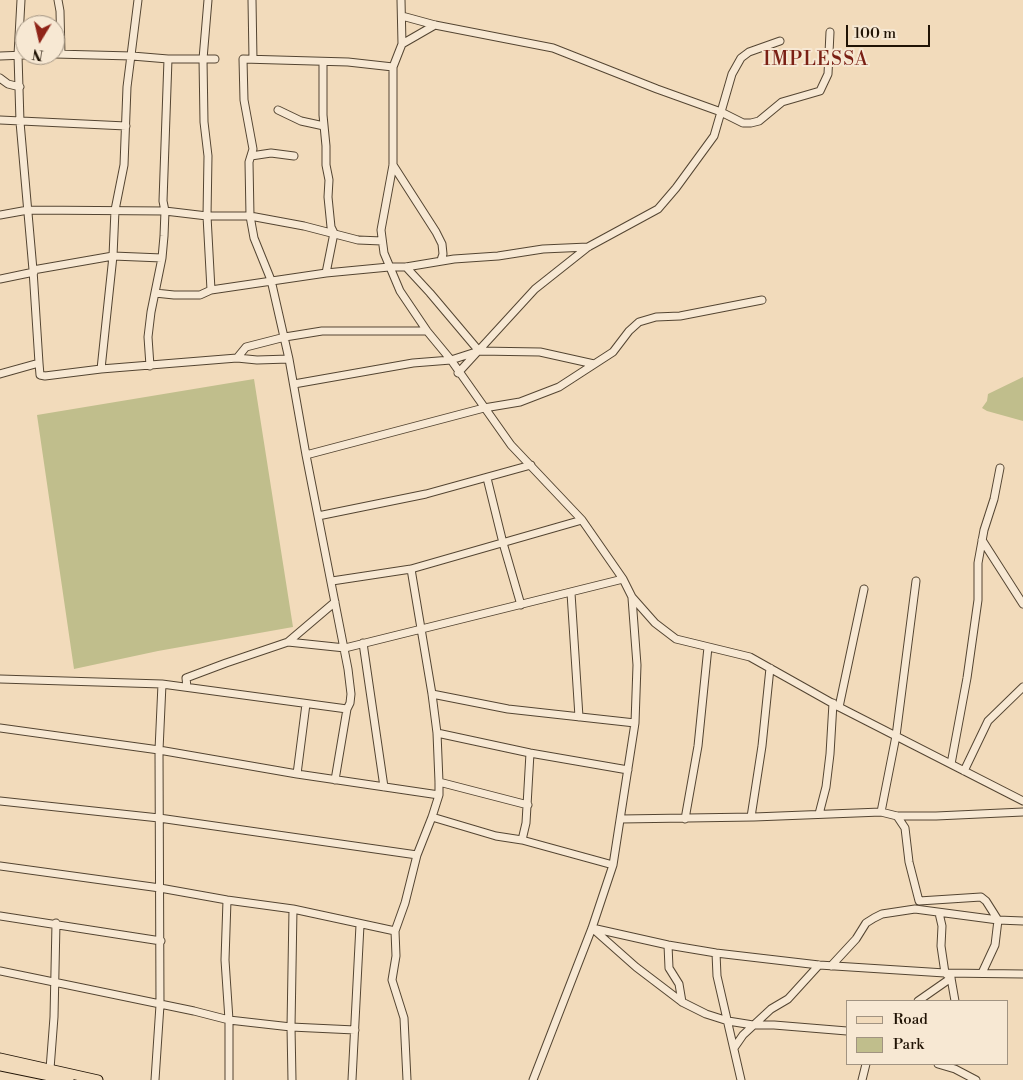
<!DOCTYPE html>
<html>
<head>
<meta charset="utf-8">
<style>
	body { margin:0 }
	#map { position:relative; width:1023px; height:1080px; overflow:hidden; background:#f2dbbb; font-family:"Libre Bodoni",serif }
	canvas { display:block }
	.legend { position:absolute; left:846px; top:1000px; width:162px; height:65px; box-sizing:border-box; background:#f7e8d3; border:1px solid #a19381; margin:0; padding:6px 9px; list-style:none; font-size:15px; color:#201305 }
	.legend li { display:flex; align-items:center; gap:10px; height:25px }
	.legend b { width:25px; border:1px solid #a19381 }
	.north { position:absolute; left:15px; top:15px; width:50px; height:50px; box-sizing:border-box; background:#f7e8d3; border:1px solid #a19381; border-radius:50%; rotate:189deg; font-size:14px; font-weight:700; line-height:20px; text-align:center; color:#201305 }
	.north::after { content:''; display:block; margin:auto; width:18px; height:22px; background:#8f2418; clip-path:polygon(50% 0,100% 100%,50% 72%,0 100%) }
	.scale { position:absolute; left:846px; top:25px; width:84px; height:22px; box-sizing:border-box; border:2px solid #201305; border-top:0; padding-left:6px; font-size:15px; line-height:18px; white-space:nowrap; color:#201305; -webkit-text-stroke:4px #f7e8d3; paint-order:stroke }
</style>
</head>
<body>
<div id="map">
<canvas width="1023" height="1080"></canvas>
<ul class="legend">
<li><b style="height:6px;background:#f2dbbb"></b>Road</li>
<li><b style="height:14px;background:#c0be8c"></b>Park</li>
</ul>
<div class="north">N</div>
<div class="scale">100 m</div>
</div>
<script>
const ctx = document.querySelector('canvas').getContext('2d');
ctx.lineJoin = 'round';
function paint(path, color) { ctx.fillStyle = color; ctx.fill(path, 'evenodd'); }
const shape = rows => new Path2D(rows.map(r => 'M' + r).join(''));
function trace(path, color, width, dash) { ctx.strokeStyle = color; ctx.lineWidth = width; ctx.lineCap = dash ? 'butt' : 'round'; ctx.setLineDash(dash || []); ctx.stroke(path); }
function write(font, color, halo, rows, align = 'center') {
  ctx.font = font + ' "Libre Bodoni",serif'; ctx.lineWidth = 4; ctx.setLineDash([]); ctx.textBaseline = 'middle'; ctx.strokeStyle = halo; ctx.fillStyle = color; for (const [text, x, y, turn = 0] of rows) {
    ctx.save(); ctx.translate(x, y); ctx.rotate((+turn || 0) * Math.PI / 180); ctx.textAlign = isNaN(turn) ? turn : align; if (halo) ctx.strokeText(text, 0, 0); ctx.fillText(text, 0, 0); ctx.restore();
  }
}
paint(shape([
	[1023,377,1023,421,987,411,982,408,987,401,988,394],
	[254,379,293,627,158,651,74,669,37,415]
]), '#c0be8c');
const minor = shape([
	[58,0,60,11,61,54],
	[208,0,203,59,204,122,208,156,207,216,211,290],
	[252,0,253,59],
	[401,0,402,44,393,67,393,165,381,230,384,253,400,291,427,331,451,360,511,445,582,520,623,579,632,597,655,623,676,639,750,657,839,707,1023,801],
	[402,16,435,25,553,48,657,89,721,112,743,123,751,123,759,121,782,102,820,91,828,74,830,32],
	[402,44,435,25],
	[55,54,132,56,168,59,215,59],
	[0,56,25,55],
	[323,62,323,115,326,146,326,165,329,180,328,197,331,227,334,233,326,273],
	[0,78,8,84,20,87],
	[278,110,301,121,324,126],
	[0,120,126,126],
	[251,156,271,153,294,156],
	[393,165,436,232,442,244,443,254,441,260],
	[0,215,28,210,165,211,207,216,250,216,304,226,358,240,382,241],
	[406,267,430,293,479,351],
	[33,270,113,256,162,258],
	[0,279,34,272],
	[155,293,174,295,200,295,211,290,326,273,389,267,406,267,454,259,498,256,543,249,588,247],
	[237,358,246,347,285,337,322,331,427,331],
	[289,359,271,280,254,238,250,216,249,162,253,149,244,100,243,59,348,62,393,67],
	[39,363,40,375,45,376,101,369,237,358,257,360,289,359,306,455,348,669,351,694,350,703,347,709,335,780],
	[150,366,148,337,151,312,162,258,164,236,165,211,163,201,168,59],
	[101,369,113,256,115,210,124,165,127,87,138,0],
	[458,373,535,289,588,247,658,209,676,188,714,136,732,74,741,58,749,52,780,41],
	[0,374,39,363,33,270,20,122,18,55,21,0],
	[294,384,413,363,451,360,479,351,540,352,594,364],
	[306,455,484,408,520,402,559,387,613,352,629,331,639,322,656,317,680,316,762,300],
	[487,478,503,543,521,605],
	[318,516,426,494,531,465],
	[982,540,1023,604],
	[332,581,411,569,582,520],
	[571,593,579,717],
	[288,642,335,602],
	[363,643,384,787],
	[0,679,162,684,347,709],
	[187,687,186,678,226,663,288,642,345,648,623,579],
	[432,694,508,709,635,723],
	[839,707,864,589],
	[0,728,159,750,297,774,439,795],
	[437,733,530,753,628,770],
	[951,764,967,678,978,600,978,563,984,530,994,499,1000,468],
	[964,771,988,721,1023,687],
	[297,774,306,704],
	[439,782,528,805],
	[0,801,159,818,417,855],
	[881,812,896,736,916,581],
	[819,814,826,787,830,754,833,703],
	[897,816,905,828,909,862,919,901,981,897,986,901,998,920,1023,921],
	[432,817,496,836,522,840,613,865],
	[751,817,762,746,770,668],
	[621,819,754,817,881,812,897,816,936,816,1023,812],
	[685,819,698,746,708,647],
	[522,840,526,823,530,753],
	[0,866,160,888,227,900,293,909,395,931],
	[227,900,225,960,229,1020,229,1080],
	[939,913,942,926,941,946,945,973,951,978,955,1001],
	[0,916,161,941],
	[592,928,668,945,716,953,819,965,945,973,1023,974],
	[592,928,636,967,682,1002,706,1014,728,1021,753,1025,774,1025,847,1031],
	[668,945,669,968,679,984,682,1002],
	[716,953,717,976,741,1080],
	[831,966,856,939,866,923,874,918,882,914,915,909,998,920,995,945,982,973],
	[0,971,194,1011,229,1020,291,1027,355,1030],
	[918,1001,951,978],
	[734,1048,743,1035,771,1009,788,999,819,965],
	[938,1064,955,1069,976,1080],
	[50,1069,54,1017,56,923],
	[155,1080,160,1005,159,750,162,684],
	[292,1080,291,1027,293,909],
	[352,1080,360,925],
	[407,1080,404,1018,392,980,396,956,395,931,405,903,417,855,432,817,439,795,439,782,437,733,432,694,411,569],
	[533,1080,592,928,613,865,635,723,637,665,632,598],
	[862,1080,866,1064]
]);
const major = shape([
	[0,1058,98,1080],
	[0,1066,69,1080]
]);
trace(minor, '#544532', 9);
trace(major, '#201305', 11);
trace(minor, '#f7e8d3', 7);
trace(major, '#f2dbbb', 9);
ctx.letterSpacing = '1px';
write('19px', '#7a1f14', '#f7e8d3', [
	["IMPLESSA",816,60]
]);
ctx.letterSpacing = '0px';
</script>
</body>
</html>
